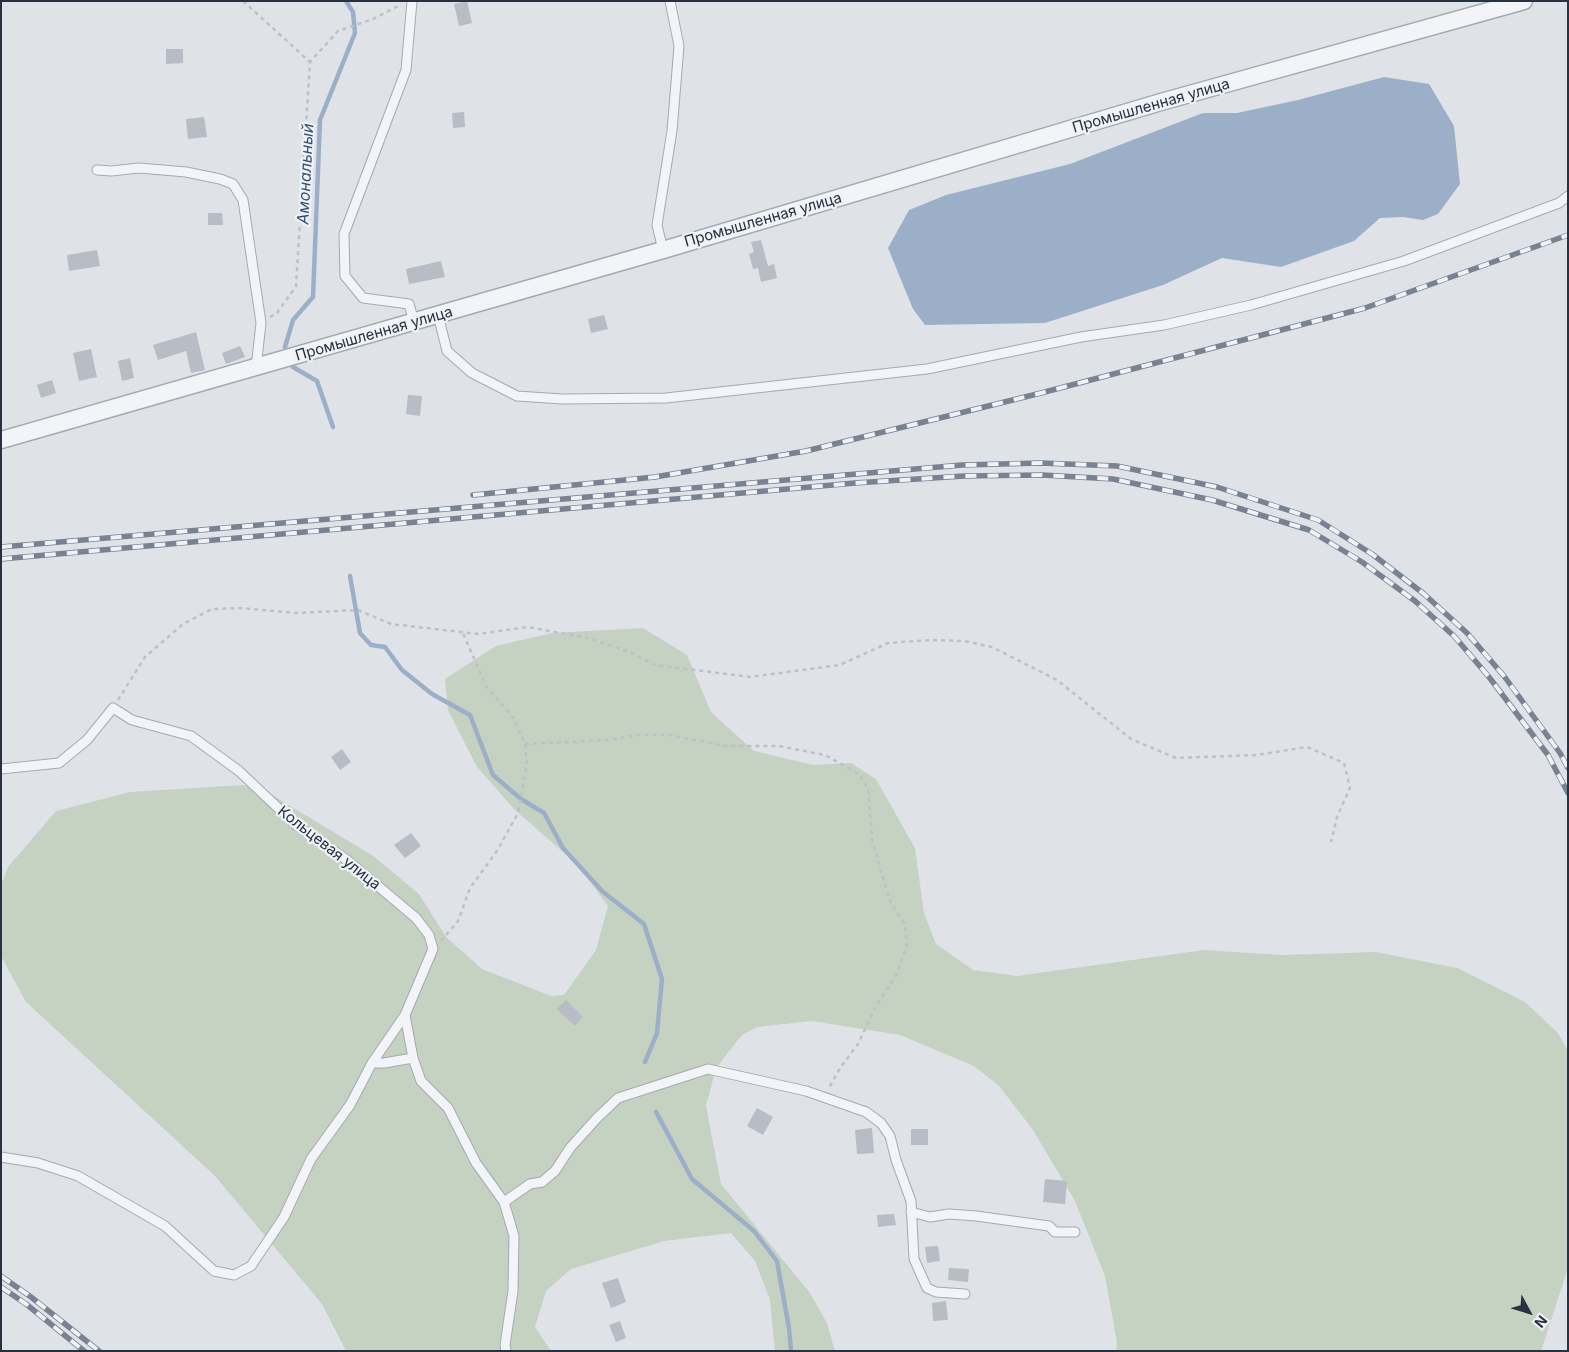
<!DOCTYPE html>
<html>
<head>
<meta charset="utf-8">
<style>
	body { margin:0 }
	#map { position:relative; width:1569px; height:1352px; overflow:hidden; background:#dfe3e8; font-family:Inter,sans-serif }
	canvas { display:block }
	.frame { position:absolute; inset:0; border:2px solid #283140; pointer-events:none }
	.north { position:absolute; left:1504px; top:1287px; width:50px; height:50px; -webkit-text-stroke:4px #eff2f6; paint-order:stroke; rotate:129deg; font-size:14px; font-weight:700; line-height:20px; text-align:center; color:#283140 }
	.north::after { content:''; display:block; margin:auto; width:18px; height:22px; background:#283140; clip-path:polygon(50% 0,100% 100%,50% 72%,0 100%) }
</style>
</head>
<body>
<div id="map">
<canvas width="1569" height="1352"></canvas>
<div class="frame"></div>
<div class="north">N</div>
</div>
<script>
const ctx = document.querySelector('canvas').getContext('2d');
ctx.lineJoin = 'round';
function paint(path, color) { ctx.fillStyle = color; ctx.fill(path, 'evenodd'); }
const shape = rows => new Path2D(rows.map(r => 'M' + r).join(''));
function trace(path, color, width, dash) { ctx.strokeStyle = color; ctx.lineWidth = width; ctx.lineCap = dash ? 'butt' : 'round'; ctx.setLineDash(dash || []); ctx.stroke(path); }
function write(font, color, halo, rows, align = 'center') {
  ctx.font = font + ' Inter,sans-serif'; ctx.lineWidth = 4.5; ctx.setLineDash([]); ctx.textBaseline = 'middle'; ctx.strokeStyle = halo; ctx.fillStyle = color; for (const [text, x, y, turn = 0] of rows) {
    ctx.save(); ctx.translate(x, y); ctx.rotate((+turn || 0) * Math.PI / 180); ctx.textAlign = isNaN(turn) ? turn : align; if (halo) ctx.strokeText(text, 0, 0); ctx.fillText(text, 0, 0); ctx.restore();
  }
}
paint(shape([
	[643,628,687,655,711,712,754,751,813,765,851,763,876,779,915,848,924,913,936,944,973,970,1017,976,1204,950,1282,955,1376,952,1457,968,1525,1002,1558,1033,1568,1051,1568,1268,1541,1351,1116,1351,1117,1343,1105,1276,1075,1201,1033,1130,999,1086,974,1066,900,1035,812,1021,757,1027,742,1035,716,1068,706,1106,721,1184,810,1293,827,1323,835,1351,775,1351,770,1300,755,1261,731,1233,664,1241,571,1269,546,1291,535,1327,551,1351,346,1351,322,1304,215,1176,26,1002,1,956,1,885,8,867,56,811,130,792,243,785,272,795,372,855,419,894,446,937,482,969,551,996,564,995,596,950,608,906,578,865,515,810,477,767,448,710,445,679,496,646,552,633]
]), '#c5d2c1');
paint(shape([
	[1384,77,1429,84,1454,126,1460,184,1438,214,1423,220,1403,217,1380,218,1354,241,1281,267,1222,258,1163,285,1045,323,925,325,913,309,888,248,909,210,946,195,1070,164,1203,113,1237,113,1298,100]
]), '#9bb0c8');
trace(shape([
	[285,347,293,320,313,297,320,120,355,33,353,12,346,1],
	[293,367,317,381,333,427],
	[350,576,360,633,371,645,385,647,402,670,432,694,470,715,493,775,521,799,544,813,563,848,602,891,644,924,662,979,657,1033,645,1062],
	[656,1112,692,1179,754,1231,777,1261,789,1328,791,1351]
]), '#9bb0c8', 4.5);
paint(shape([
	[467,1,472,23,459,26,454,4],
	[166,49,183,49,183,63,166,64],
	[464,112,465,127,453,128,452,113],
	[204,117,207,137,188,139,186,119],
	[208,213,222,213,223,225,208,225],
	[761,240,768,266,774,264,777,278,761,282,758,268,753,269,749,254,754,252,751,242],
	[97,250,100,266,69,271,67,255],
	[441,261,445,277,409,284,406,269],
	[604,315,608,329,591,333,588,319],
	[196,332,205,370,191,373,186,351,158,360,153,345],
	[240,346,245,357,226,364,222,353],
	[91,349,97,377,79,381,73,353],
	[130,358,134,378,122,381,118,361],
	[52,380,56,393,41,398,37,385],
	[408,395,422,396,420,416,406,414],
	[342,749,351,762,340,770,331,757],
	[411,833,421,846,405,858,394,845],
	[566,1000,583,1017,575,1026,557,1009],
	[757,1108,773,1117,763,1135,747,1126],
	[872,1128,874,1153,857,1154,855,1130],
	[911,1129,928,1129,928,1145,911,1145],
	[1045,1179,1067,1181,1065,1204,1043,1202],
	[894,1214,896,1225,878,1227,877,1215],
	[938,1246,940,1261,927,1263,925,1247],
	[949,1268,969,1269,968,1282,948,1280],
	[618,1278,626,1302,611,1308,602,1283],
	[946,1301,948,1320,933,1321,932,1303],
	[620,1321,626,1338,616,1342,609,1325]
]), '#b7bcc5');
const lane = shape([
	[412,1,406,70,344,234,345,276,363,298,409,304,414,322],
	[97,170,111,171,139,168,186,172,220,179,233,184,243,200,261,323,256,368],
	[663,250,657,225,672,131,679,46,670,1],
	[438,315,447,351,472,373,517,396,562,399,666,398,927,369,1081,337,1164,325,1251,305,1404,261,1559,203,1568,196],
	[1,769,59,763,87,740,113,708,132,720,191,736,239,771,295,824,347,860,416,918,429,935,433,949,405,1015,413,1058,421,1081,448,1108,476,1163,504,1202,514,1236,513,1291,505,1345,506,1351],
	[372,1063,384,1063,413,1058],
	[1,1157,38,1163,78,1176,165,1226,214,1271,234,1275,251,1266,284,1217,311,1159,350,1105,372,1063,405,1015],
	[504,1202,530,1184,542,1182,555,1171,570,1148,597,1118,618,1098,708,1069,806,1091,866,1112,881,1123,890,1136,896,1160,911,1201,914,1259,927,1288,936,1292,965,1294],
	[911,1212,930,1217,949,1214,976,1216,1049,1226,1055,1232,1075,1232]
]);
const street = shape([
	[1,440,663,250,1161,102,1524,1]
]);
trace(lane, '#a4aab2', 11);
trace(street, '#a4aab2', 19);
trace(shape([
	[243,1,310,62],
	[270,317,277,313,296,286,310,62,338,31,373,19,400,5],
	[118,700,145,657,183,624,212,609,240,608,297,613,358,610,391,624,478,634,528,627,588,638,630,652,655,665,750,677,840,665,888,643,933,640,964,641,992,647,1057,680,1131,739,1176,758,1257,755,1307,747,1344,763,1350,788,1337,817,1331,842],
	[525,744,609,740,638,735,669,735,725,746,779,746,825,755,859,774,868,789,872,840,886,888,891,903,905,925,907,945,897,974,875,1008,858,1044,840,1068,829,1088],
	[441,941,458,921,470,888,497,851,518,813,527,764,525,744,512,716,487,688,462,631]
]), '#bdc1c7', 2.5, [4, 4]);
trace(lane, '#f2f4f7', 9);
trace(street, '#f2f4f7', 16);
const rail = shape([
	[473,495,655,477,806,451,1041,393,1365,308,1568,235],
	[1,547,962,465,1041,463,1117,466,1217,487,1318,520,1372,554,1424,594,1467,633,1504,676,1560,753,1568,768],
	[1,559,855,483,964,476,1042,475,1113,479,1212,500,1309,530,1362,562,1415,601,1454,636,1489,677,1548,755,1568,793],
	[1,1276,31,1297,99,1351],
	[1,1287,26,1304,84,1351]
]);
trace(rail, '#798292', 5.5);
trace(rail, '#eff2f6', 4, [11]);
write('15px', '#283140', '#eff2f6', [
	["Промышленная улица",1151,106,-16],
	["Промышленная улица",763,220,-16],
	["Промышленная улица",374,334,-16],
	["Кольцевая улица",329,848,38]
]);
write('italic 16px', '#334f73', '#eff2f6', [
	["Амональный",306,174,-87]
]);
</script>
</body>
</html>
